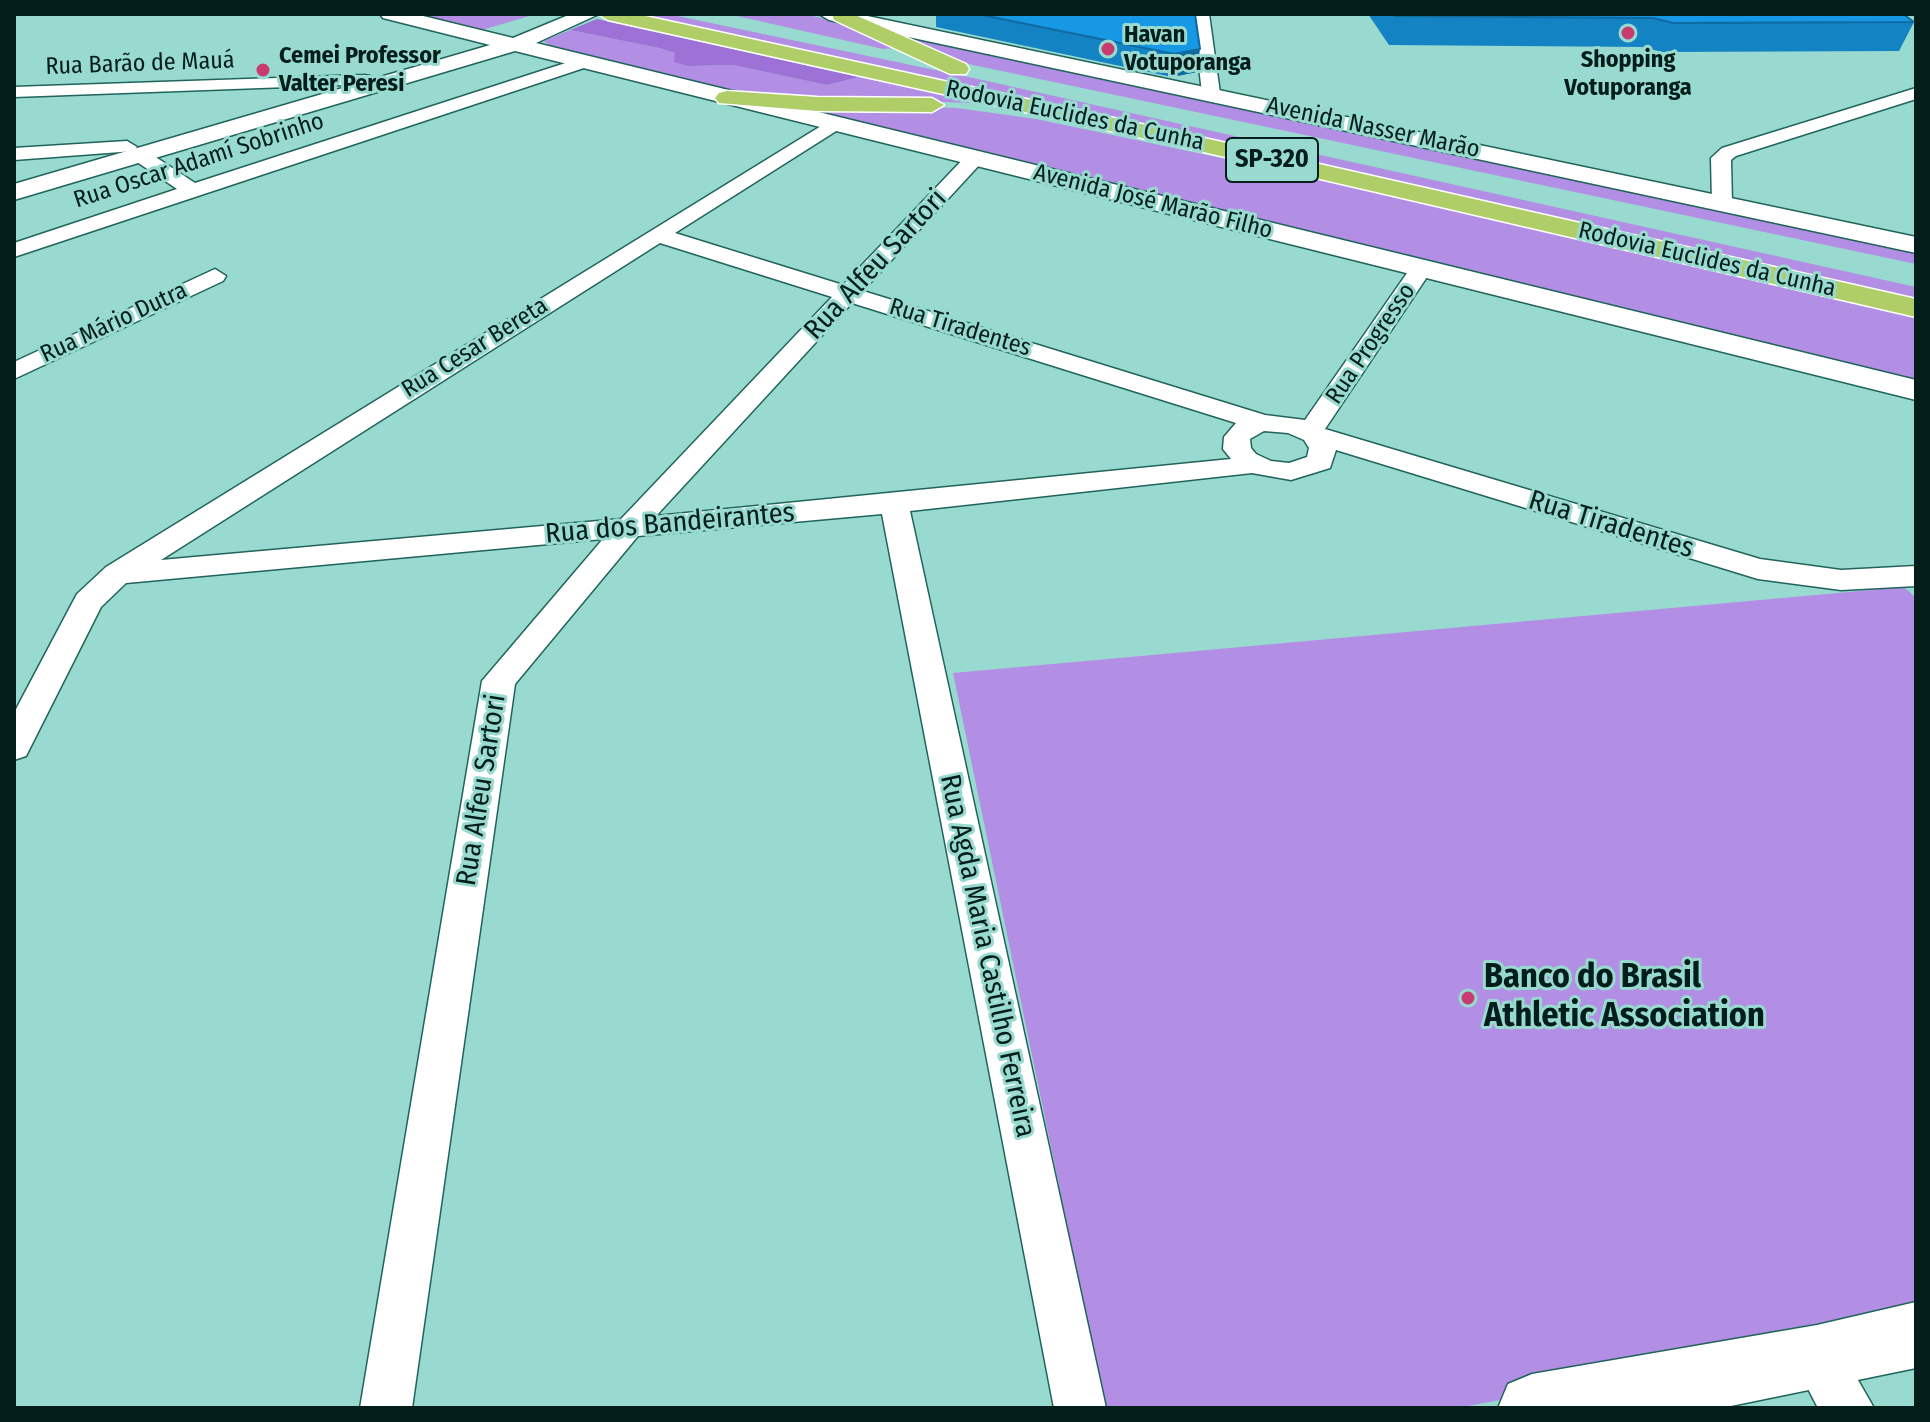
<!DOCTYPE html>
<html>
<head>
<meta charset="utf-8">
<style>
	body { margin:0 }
	#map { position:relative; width:1930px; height:1422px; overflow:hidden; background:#98dacf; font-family:"Fira Sans Condensed",sans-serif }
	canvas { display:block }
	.frame { position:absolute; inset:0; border:16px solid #031e1a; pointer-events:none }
</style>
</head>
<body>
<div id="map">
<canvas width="1930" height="1422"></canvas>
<div class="frame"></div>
</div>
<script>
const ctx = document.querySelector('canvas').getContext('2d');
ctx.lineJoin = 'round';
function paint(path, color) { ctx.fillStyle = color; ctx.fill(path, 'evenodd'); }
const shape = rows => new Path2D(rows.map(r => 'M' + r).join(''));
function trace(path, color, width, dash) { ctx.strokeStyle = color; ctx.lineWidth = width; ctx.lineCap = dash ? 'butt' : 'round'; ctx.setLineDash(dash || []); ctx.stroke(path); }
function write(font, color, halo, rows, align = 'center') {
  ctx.font = font + ' "Fira Sans Condensed",sans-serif'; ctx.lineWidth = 6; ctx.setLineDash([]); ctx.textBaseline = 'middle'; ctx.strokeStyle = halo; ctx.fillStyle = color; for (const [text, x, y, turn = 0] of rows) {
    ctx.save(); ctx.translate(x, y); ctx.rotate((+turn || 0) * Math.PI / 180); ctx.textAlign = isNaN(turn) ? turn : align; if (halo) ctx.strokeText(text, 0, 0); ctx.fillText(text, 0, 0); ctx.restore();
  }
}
paint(shape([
	[414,14,536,14,482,30],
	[627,14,668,14,973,78,1916,287,1916,303],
	[728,14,804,14,838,22,897,48,883,49],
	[570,30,659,48,675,53,688,66,733,65,827,85,859,77,969,100,969,103,749,94,551,47,544,41],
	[885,31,1916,248,1916,264,959,62],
	[878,106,957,108,1036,119,1269,168,1916,317,1916,383,822,112,822,108],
	[1904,587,1916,598,1916,1323,1457,1408,1105,1408,953,673]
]), '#b28ee4');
paint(shape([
	[597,19,859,77,827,85,733,65,688,66,674,62,675,53,659,48,570,30]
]), '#9d71d6');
const street = shape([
	[1193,14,1209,14,1220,93,1217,97,1205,97,1202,93,1193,14],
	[584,57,593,62,590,66,14,257,14,243,177,189,134,160,131,156,134,152,148,152,195,183,584,57],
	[364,75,370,76,370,84,14,97,14,87,364,75],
	[1916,88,1916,99,1736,156,1731,160,1732,203,1722,209,1712,203,1711,158,1722,148,1916,88],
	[834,118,841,120,841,128,675,233,843,285,968,154,982,154,985,158,982,162,863,291,1265,415,1305,420,1414,263,1430,263,1433,268,1325,429,1760,559,1841,570,1916,566,1916,586,1841,590,1758,579,1336,450,1330,468,1291,480,1252,473,910,511,1106,1408,1054,1408,882,514,638,536,515,684,412,1408,360,1408,482,681,603,539,126,583,101,607,26,756,14,760,14,713,77,594,106,567,834,118],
	[660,243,832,297,621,519,161,560,660,243],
	[852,303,1236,423,1224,437,1223,449,1231,459,656,516,852,303],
	[1264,431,1288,433,1304,440,1309,448,1307,457,1289,463,1271,461,1256,454,1251,448,1250,439,1264,431],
	[127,141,137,147,134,151,14,160,14,148,127,141],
	[215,269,226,276,223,281,14,379,14,362,215,269],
	[1817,1333,1835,1340,1874,1408,1818,1408,1792,1358,1799,1340,1817,1333]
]);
const secondary = shape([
	[380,14,415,14,513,38,571,14,599,14,536,43,1916,380,1916,400,515,51,14,200,14,184,490,45,383,18,380,14],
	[819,14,858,14,1916,237,1916,253,829,20,819,14],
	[1916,1302,1916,1368,1721,1408,1498,1408,1508,1384,1532,1374,1817,1325,1916,1302]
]);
const highway = shape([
	[598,14,636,14,1169,130,1916,299,1916,317,1169,144,608,20,598,14],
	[832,14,853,14,966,64,969,69,966,74,950,74,834,20,832,14],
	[727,91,817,97,932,98,944,105,932,112,817,111,719,103,715,98,719,93,727,91]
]);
trace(street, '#20645b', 3);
trace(secondary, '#20645b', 3);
trace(highway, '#fff', 3);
paint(street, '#fff');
paint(secondary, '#fff');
paint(highway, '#b0ce67');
paint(shape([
	[936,14,1195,14,1197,72,1172,77,936,27],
	[1368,14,1903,14,1914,22,1899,51,1662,52,1642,47,1389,45]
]), '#1383c4');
paint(shape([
	[1200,49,1197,72,1172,77,1174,54]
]), '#0f6aa0');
const building = shape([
	[977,14,1195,14,1200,49,1174,54,977,14],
	[1394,14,1903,14,1914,22,1673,23,1653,18,1395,16,1394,14]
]);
paint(building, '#1698e4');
trace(building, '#0f6aa0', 2);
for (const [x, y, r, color] of [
	[1628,33,8,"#c73b6e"],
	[1108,49,8,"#c73b6e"],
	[263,70,8,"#c73b6e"],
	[1468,998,8,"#c73b6e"]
]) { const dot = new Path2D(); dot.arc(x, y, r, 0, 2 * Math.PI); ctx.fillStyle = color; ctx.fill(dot); trace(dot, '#98dacf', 3); }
write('bold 24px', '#031e1a', '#98dacf', [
	["Havan",1124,35],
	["Votuporanga",1124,63],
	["Cemei Professor",279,56],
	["Valter Peresi",279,84],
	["Shopping",1628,60,"center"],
	["Votuporanga",1628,88,"center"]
], 'left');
write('24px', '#031e1a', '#98dacf', [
	["Rua Barão de Mauá",140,64,-2],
	["Rodovia Euclides da Cunha",1075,116,12],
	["Avenida Nasser Marão",1373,128,12],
	["Rua Oscar Adamí Sobrinho",199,161,-18],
	["Avenida José Marão Filho",1153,202,14],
	["Rodovia Euclides da Cunha",1707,260,13],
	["Rua Mário Dutra",114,323,-25],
	["Rua Tiradentes",960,328,17],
	["Rua Progresso",1371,344,-56],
	["Rua Cesar Bereta",475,348,-32]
]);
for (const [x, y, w] of [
	[1272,160,92]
]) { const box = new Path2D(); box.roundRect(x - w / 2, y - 22, w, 44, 6); ctx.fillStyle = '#98dacf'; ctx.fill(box); trace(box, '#031e1a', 2); }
write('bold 26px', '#031e1a', null, [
	["SP-320",1272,160]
]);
write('28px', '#031e1a', '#98dacf', [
	["Rua Alfeu Sartori",876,265,-47],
	["Rua dos Bandeirantes",670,524,-5],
	["Rua Tiradentes",1611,525,17],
	["Rua Alfeu Sartori",482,790,-81],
	["Rua Agda Maria Castilho Ferreira",987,956,78]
]);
write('bold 34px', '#031e1a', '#98dacf', [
	["Banco do Brasil",1484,978],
	["Athletic Association",1484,1017]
], 'left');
</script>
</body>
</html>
